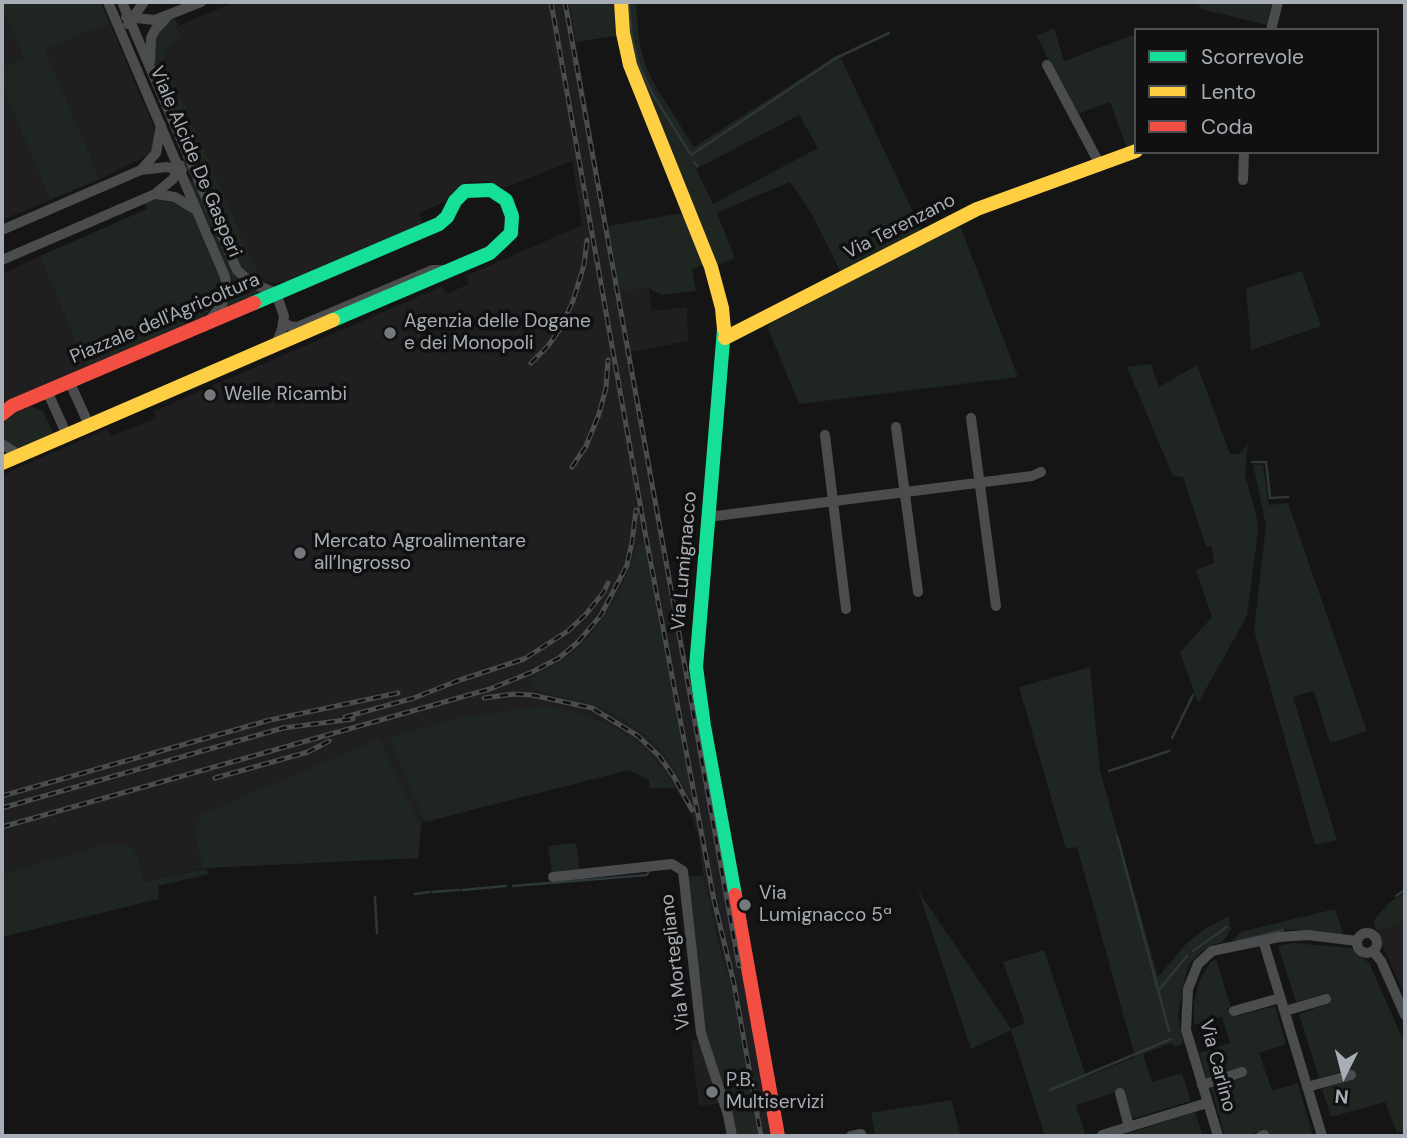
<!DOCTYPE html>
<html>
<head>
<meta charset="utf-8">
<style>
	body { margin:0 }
	#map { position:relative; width:1407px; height:1138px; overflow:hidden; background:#151516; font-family:"DM Sans",sans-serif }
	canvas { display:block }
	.frame { position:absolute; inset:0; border:4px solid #a8aeb5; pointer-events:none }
	.legend { position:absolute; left:1134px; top:28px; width:245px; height:126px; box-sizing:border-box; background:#101011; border:2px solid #4d4f53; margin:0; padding:9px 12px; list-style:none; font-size:21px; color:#a8aeb5 }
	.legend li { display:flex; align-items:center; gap:14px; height:35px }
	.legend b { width:35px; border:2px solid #4d4f53 }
	.north { position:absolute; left:1309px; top:1040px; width:70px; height:70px; -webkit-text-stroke:5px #101011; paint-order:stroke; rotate:186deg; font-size:19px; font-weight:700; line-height:28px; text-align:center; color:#a8aeb5 }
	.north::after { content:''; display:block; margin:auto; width:24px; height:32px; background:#a8aeb5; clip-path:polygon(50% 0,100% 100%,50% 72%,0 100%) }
</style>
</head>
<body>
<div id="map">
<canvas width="1407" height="1138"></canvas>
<div class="frame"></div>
<ul class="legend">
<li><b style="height:9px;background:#16e098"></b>Scorrevole</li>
<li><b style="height:9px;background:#ffcf43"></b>Lento</li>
<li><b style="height:9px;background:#f24e42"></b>Coda</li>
</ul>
<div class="north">N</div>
</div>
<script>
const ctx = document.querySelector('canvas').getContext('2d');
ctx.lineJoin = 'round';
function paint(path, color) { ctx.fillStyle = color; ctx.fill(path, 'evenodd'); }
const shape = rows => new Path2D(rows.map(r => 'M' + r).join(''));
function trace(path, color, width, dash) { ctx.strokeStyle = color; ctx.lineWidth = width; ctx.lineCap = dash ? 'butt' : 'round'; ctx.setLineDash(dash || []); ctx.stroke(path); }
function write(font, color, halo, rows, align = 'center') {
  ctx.font = font + ' "DM Sans",sans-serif'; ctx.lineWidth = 7; ctx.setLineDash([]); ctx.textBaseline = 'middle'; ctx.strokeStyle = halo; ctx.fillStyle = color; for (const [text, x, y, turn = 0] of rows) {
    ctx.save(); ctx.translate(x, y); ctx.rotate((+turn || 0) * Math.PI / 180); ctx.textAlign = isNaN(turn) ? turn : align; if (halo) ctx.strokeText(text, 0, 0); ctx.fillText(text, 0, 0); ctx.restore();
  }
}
paint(shape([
	[234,2,569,2,608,226,652,219,664,286,649,288,652,311,687,307,688,341,631,352,772,1136,758,1136,731,984,705,889,698,835,691,814,676,788,649,788,649,780,629,770,422,822,418,858,204,868,145,882,137,854,106,844,2,874,2,475,107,429,111,436,156,418,154,411,443,286,446,294,469,284,466,276,582,225,572,161,504,188,486,181,468,182,451,193,446,201,419,213,423,224,288,281,273,283,262,282,164,57,176,27],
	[2,8,24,58,2,67],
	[110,23,154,128,154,135,152,149,146,156,100,179,45,49],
	[2,86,50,200,2,220],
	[40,256,86,367,2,405,2,274],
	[1405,923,1405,996,1376,931],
	[699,1040,720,1103,699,1106,691,1041]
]), '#1f1f21');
paint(shape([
	[2,2,101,2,110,23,45,49,100,179,50,200,2,86,2,67,24,58,2,8],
	[569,2,614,2,616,36,576,42],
	[625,2,636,2,639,40,644,61,653,82,694,147,839,54,921,229,841,273,813,216,790,182,717,213,735,258,715,266,635,65],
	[799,115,818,148,713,204,696,169],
	[1197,2,1272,2,1267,25,1201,9],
	[174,18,179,26,176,27,179,34,165,52,164,57,262,282,250,276,239,263,155,67,154,49,156,40,159,33],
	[1054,28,1064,61,1136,34,1136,93,1134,94,1136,145,1127,148,1110,102,1075,115,1037,36],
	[187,177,195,183,234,272,262,292,224,309,230,287],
	[158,200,177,203,193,214,220,278,217,302,202,318,86,367,40,256,147,209,145,202],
	[682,213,703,265,692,269,696,291,661,295,648,288,620,291,608,226],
	[959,223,1018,377,799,404,767,326],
	[1302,271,1321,326,1251,350,1246,288],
	[1151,364,1159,387,1197,365,1230,454,1239,454,1248,443,1245,475,1257,518,1258,532,1247,616,1198,703,1180,652,1212,617,1196,570,1214,563,1212,547,1206,546,1183,477,1173,476,1127,367],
	[30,406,43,411,54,435,20,449,10,446,2,437,3,423,9,415],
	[1253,464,1263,465,1269,505,1288,503,1367,731,1330,743,1314,691,1293,697,1337,840,1315,845,1254,630,1266,525],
	[644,543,694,805,670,762,661,750,636,728,608,710,592,704,532,689,531,678,551,668,573,653,593,633,619,594,638,544],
	[1090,667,1100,771,1158,977,1186,944,1206,928,1229,916,1231,929,1223,942,1212,945,1201,952,1190,963,1185,977,1178,1015,1183,1044,1174,1047,1172,1043,1143,1054,1152,1082,1182,1073,1191,1101,1131,1119,1122,1090,1076,1105,1086,1136,1045,1136,1011,1030,971,1049,918,890,1011,1029,1025,1023,1003,962,1044,950,1086,1077,1135,1057,1077,847,1066,849,1019,687],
	[534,707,554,707,575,712,617,728,647,751,676,788,649,788,649,780,629,770,425,822,389,738,457,718],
	[379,739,418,822,421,822,418,858,205,868,209,874,158,886,159,899,2,937,2,874,106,844,130,846,137,854,145,882,203,869,195,834,200,815],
	[576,843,580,871,552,875,548,846],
	[703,875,718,940,731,984,758,1136,735,1136,707,1040,687,877],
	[1405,893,1405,923,1376,931,1374,921,1376,917,1390,902],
	[1335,909,1343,934,1283,929,1232,941,1240,932],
	[1293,943,1352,948,1369,963,1405,1044,1405,1131,1397,1133,1385,1102,1331,1117,1322,1089,1353,1079,1350,1069,1319,1078,1299,1014,1330,1003,1326,993,1296,1002,1278,946],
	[1216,959,1234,1017,1275,1006,1286,1044,1259,1053,1272,1091,1298,1083,1313,1136,1267,1136,1264,1130,1244,1136,1225,1136,1211,1088,1245,1076,1242,1068,1207,1078,1199,1053,1230,1043,1222,1017,1194,1025,1194,1002,1200,979,1211,962],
	[951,1100,961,1136,875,1136,871,1113],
	[1195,1112,1203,1136,1120,1136]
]), '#1f2520');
trace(shape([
	[629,2,632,38,639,65,652,93,691,155,836,58,889,33],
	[694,162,697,166],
	[1252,462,1266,462,1270,498,1288,497],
	[1172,738,1193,695],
	[1109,771,1169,751],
	[1117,836,1169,1031],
	[513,886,647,875,649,871],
	[462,890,506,886],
	[432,892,459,890],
	[415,894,429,892],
	[1396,896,1405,890],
	[375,897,377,933],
	[1238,941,1283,930],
	[1193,951,1227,927],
	[1158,991,1187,956],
	[1050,1090,1171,1039]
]), '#2d3639', 2.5);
trace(shape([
	[108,2,225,277,226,287,222,305,211,318],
	[122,2,237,270,251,283,276,293,284,316,282,329,276,344],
	[126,17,155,20,201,2],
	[128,24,144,2],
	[1271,30,1278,2],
	[150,62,151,38,155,30,167,17],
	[1047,65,1099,163],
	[141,170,156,153,161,125],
	[1243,180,1244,152],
	[155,194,175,197,196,210],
	[2,230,141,170,166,167,182,170],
	[2,260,155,194,173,179,180,165],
	[283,322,289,326,297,327,432,270,444,270],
	[69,381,89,425],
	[47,391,67,435],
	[971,418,996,606],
	[896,427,918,592],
	[825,435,846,609],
	[2,444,16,453,23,454],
	[708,517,1032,476,1041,472],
	[553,877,672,864,683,871,701,1033,728,1115,732,1136],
	'1357 943a10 10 0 1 1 20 0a10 10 0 1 1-20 0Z',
	[1263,940,1322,1136],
	[1373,951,1381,961,1405,1015],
	[1234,1011,1280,998],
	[1285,1011,1326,999],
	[1202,1085,1242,1072],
	[1307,1087,1351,1075],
	[1120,1093,1129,1127],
	[1102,1135,1207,1103],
	[851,1136,861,1134],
	[1218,1136,1186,1030,1188,989,1198,964,1212,951,1279,937,1308,935,1357,941],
	[1261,1136,1264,1135]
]), '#4a4c4e', 10);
trace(shape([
	[254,303,439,224,447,217,455,201,465,191,491,190,506,200,512,216,511,233,490,253,333,320],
	[724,329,696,667,704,726,735,895]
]), '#16e098', 14);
trace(shape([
	[621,2,623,33,630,65,711,267,722,308,724,329],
	[725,338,977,209,1136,151],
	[2,463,333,320]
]), '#ffcf43', 14);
trace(shape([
	[2,414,12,406,254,303],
	[735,895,778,1136]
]), '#f24e42', 14);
const rail = shape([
	[551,2,645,532,714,900,734,984,761,1136],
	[565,2,739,966],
	[531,363,548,346,560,329,573,301,584,265,587,240],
	[572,467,586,446,599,414,606,388,608,360],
	[484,698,514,694,532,695,592,708,638,736,660,757,674,777,692,810],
	[345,717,414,698,457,681,524,659,568,631,586,614,603,593,608,583],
	[215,778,308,752,329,741],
	[2,796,270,720,398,693],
	[2,808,283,728,353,719],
	[2,827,490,689,532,672,559,658,578,642,601,615,627,565,632,542,636,510]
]);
trace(rail, '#4b4c4e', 5);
trace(rail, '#101011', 2.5, [8]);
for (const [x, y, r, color] of [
	[390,333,7,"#75787d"],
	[210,395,7,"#75787d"],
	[300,553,7,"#75787d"],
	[745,905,7,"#75787d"],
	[712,1092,7,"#75787d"]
]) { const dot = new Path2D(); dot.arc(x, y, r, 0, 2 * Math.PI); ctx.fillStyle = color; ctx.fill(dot); trace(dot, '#101011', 2.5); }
write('19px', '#a8aeb5', '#101011', [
	["Viale Alcide De Gasperi",195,162,67],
	["Via Terenzano",900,227,-27],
	["Piazzale dell'Agricoltura",165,319,-23],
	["Via Lumignacco",685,561,-85],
	["Via Mortegliano",676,962,-97],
	["Via Carlino",1217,1066,75]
]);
write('19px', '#a8aeb5', '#101011', [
	["Agenzia delle Dogane",404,322],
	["e dei Monopoli",404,344],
	["Welle Ricambi",224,395],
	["Mercato Agroalimentare",314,542],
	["all’Ingrosso",314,564],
	["Via",759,894],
	["Lumignacco 5ª",759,916],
	["P.B.",726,1081],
	["Multiservizi",726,1103]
], 'left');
</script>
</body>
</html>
